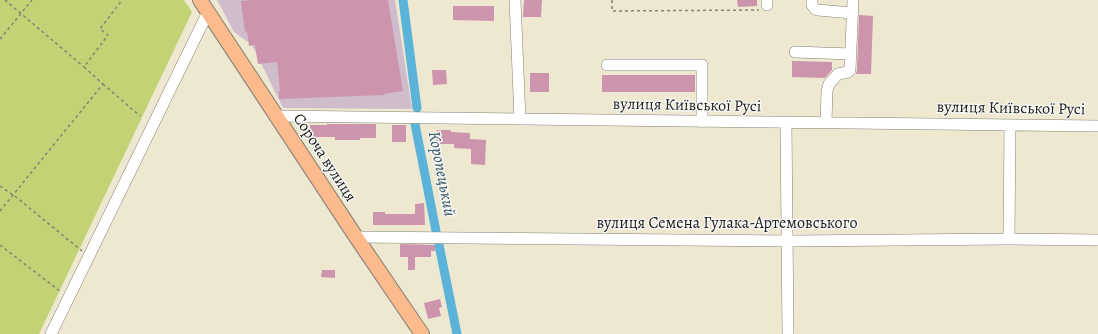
<!DOCTYPE html>
<html>
<head>
<meta charset="utf-8">
<style>
	body { margin:0 }
	canvas { display:block; background:#eee8d0 }
</style>
</head>
<body>
<canvas width="1098" height="334"></canvas>
<script>
const ctx = document.querySelector('canvas').getContext('2d');
ctx.lineJoin = 'round';
function paint(path, color) { ctx.fillStyle = color; ctx.fill(path, 'evenodd'); }
const shape = rows => new Path2D(rows.map(r => 'M' + r).join(''));
function trace(path, color, width, dash) { ctx.strokeStyle = color; ctx.lineWidth = width; ctx.lineCap = dash ? 'butt' : 'round'; ctx.setLineDash(dash || []); ctx.stroke(path); }
function write(font, color, halo, rows, align = 'center') {
  ctx.font = font + ' Alegreya,serif'; ctx.lineWidth = 3; ctx.setLineDash([]); ctx.textBaseline = 'middle'; ctx.strokeStyle = halo; ctx.fillStyle = color; for (const [text, x, y, turn = 0] of rows) {
    ctx.save(); ctx.translate(x, y); ctx.rotate((+turn || 0) * Math.PI / 180); ctx.textAlign = isNaN(turn) ? turn : align; if (halo) ctx.strokeText(text, 0, 0); ctx.fillText(text, 0, 0); ctx.restore();
  }
}
paint(shape([
	[217,0,395,0,412,109,283,108,252,45,234,32]
]), '#cfbdce');
paint(shape([
	[0,0,184,0,192,12,39,334,0,334]
]), '#c2d375');
trace(shape([
	[403,0,417,108],
	[415,124,436,231],
	[439,245,457,334]
]), '#5cb3d9', 9);
paint(shape([
	[251,0,388,0,403,91,384,94,384,95,279,99,279,91,280,91,277,62,258,64,255,45,249,46,247,31,245,32,241,1],
	[524,0,542,0,541,17,523,17],
	[737,0,757,0,757,6,738,7],
	[453,6,494,6,494,21,453,20],
	[859,15,873,16,871,74,856,74,857,70],
	[792,61,832,62,832,70,825,78,792,77],
	[432,70,446,70,447,84,433,85],
	[530,73,549,73,549,92,530,92],
	[602,75,695,75,695,92,602,92],
	[327,124,376,124,376,138,360,138,360,140,335,140,335,137,317,137,317,141,309,141,310,125,327,125],
	[392,125,406,125,406,142,392,142],
	[437,130,451,130,451,132,470,133,470,139,486,140,485,165,471,164,471,149,454,148,454,144,436,144],
	[424,203,425,225,373,225,373,212,385,212,385,214,415,214,415,204],
	[400,244,435,245,435,251,431,251,431,257,415,257,415,270,408,270,408,257,400,257],
	[322,270,335,270,335,278,321,277],
	[440,299,442,307,439,308,441,316,428,319,424,303]
]), '#cc95ad');
const minor = shape([
	[515,0,520,119],
	[767,0,767,5],
	[812,0,812,5,815,9,818,10,852,13],
	[795,52,851,54],
	[607,65,702,65,702,122],
	[276,116,1098,126],
	[786,123,788,334],
	[826,123,827,91,829,84,838,74,848,72,850,70,853,0],
	[356,237,792,241,1009,239,1098,240],
	[1009,239,1010,125],
	[51,334,208,12]
]);
const major = shape([
	[200,0,356,237,422,334]
]);
trace(minor, '#858276', 12);
trace(major, '#858276', 16);
trace(shape([
	[5,0,84,67],
	[612,0,612,11,759,10],
	[0,39,32,0],
	[103,84,140,116],
	[0,186,16,197,82,251],
	[0,211,103,84,84,67,108,35,100,29,122,0],
	[0,245,61,292]
]), '#858276', 1.5, [3, 3]);
trace(minor, '#fff', 11);
trace(major, '#fcba8d', 14);
write('16px', '#1c1c1c', '#f6f6f2', [
	["вулиця Київської Русі",687,106,1],
	["вулиця Київської Русі",1011,109,1],
	["Сороча вулиця",324,158,57],
	["вулиця Семена Гулака-Артемовського",727,224]
]);
write('italic 17px', '#365868', '#f6f6f2', [
	["Коропецький",441,174,79]
]);
</script>
</body>
</html>
